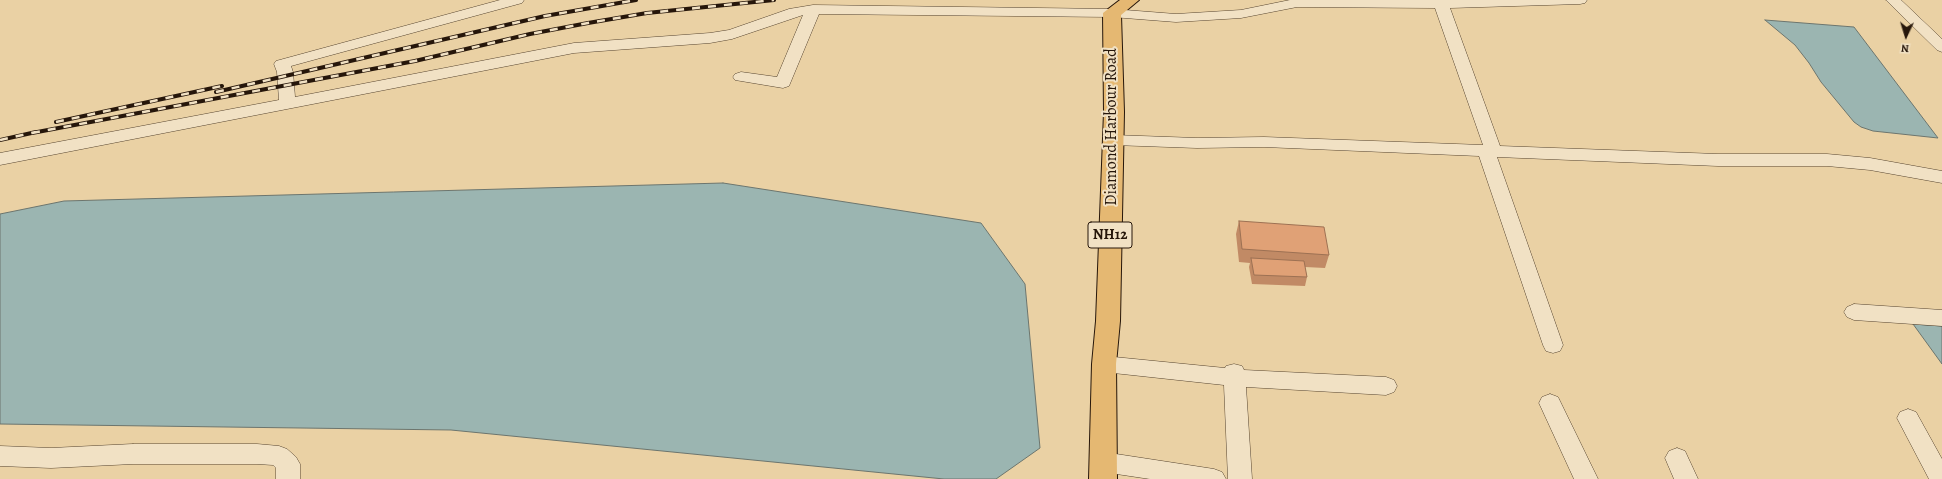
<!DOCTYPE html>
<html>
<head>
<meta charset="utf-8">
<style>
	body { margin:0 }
	#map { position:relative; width:1942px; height:479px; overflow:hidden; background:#ead1a4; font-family:Alegreya,serif }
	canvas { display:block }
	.north { position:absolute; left:1886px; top:16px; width:40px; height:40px; -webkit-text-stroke:3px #f1e1c4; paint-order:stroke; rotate:184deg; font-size:11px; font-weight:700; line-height:16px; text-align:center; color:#26160a }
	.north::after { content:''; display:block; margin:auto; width:14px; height:18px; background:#26160a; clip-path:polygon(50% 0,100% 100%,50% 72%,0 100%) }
</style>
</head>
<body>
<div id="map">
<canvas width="1942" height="479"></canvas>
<div class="north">N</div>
</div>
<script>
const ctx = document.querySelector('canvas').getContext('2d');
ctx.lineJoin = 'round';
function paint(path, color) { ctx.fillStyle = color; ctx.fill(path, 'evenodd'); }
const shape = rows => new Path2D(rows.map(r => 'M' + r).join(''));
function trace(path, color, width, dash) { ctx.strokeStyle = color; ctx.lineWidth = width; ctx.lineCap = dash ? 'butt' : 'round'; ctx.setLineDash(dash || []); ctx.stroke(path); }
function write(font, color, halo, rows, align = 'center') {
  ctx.font = font + ' Alegreya,serif'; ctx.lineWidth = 4; ctx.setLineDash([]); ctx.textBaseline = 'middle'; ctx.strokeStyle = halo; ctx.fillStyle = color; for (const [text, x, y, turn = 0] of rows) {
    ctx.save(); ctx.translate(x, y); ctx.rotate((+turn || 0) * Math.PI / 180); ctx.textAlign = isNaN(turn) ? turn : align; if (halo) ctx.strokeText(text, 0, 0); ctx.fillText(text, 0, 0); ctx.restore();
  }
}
const water = shape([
	[1765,20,1854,27,1938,138,1873,131,1861,127,1854,122,1821,82,1809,63,1795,45,1765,20],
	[723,183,981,223,1025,284,1040,448,996,479,944,479,451,430,0,424,0,214,64,201,723,183],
	[1913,324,1942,326,1942,364,1913,324]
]);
paint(water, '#9bb5b1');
trace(water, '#6c756e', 1);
const minor = shape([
	[500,0,524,0,522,3,291,66,293,72,295,97,574,43,710,33,729,30,789,9,813,5,1112,9,1176,14,1241,10,1290,0,1587,0,1585,3,1580,4,1450,8,1500,146,1718,154,1827,154,1870,158,1942,171,1942,183,1870,170,1827,166,1718,166,1497,157,1563,345,1560,351,1553,353,1546,351,1543,345,1479,156,1264,147,1197,148,1113,145,1107,144,1104,140,1107,136,1113,135,1197,138,1264,137,1483,145,1435,8,1297,7,1241,18,1176,22,1112,17,819,14,789,86,783,88,735,80,733,77,735,74,741,72,777,77,803,15,732,39,710,43,574,53,0,165,0,153,279,100,277,72,274,64,276,61,500,0],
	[1886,0,1901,0,1942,39,1942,52,1937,50,1886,0],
	[1854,304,1942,310,1942,326,1854,320,1847,317,1844,312,1847,307,1854,304],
	[1104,356,1225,368,1226,366,1234,364,1242,366,1244,370,1386,377,1394,380,1397,386,1394,392,1386,395,1246,387,1252,479,1228,479,1224,385,1104,372,1096,370,1093,364,1096,358,1104,356],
	[1550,394,1558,397,1598,479,1574,479,1539,403,1542,397,1550,394],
	[1908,409,1916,412,1942,459,1942,479,1929,479,1897,418,1900,412,1908,409],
	[133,444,257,444,279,446,287,449,296,457,300,464,300,479,276,479,276,468,273,465,257,464,133,464,51,468,0,466,0,446,51,448,133,444],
	[1677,448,1685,451,1698,479,1674,479,1665,458,1669,451,1677,448],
	[1103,452,1214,469,1222,472,1226,479,1150,479,1103,472,1095,469,1091,462,1095,455,1103,452]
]);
const trunk = shape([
	[1120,0,1139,0,1121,15,1124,112,1120,321,1116,364,1117,479,1089,479,1092,364,1096,321,1104,112,1103,13,1120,0]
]);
trace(minor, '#574530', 1);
trace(trunk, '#26160a', 2);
paint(minor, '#f1e1c4');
paint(trunk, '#e5b872');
const rail = shape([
	[216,92,545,16,636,0],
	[56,122,222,86],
	[32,133,415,61,530,34,588,23,647,13,774,0],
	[0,140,36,132]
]);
trace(rail, '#26160a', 4);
trace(rail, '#f1e1c4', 2.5, [8]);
paint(shape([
	[1239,221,1329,255,1325,268,1305,267,1307,277,1305,286,1252,284,1249,267,1250,263,1239,262,1236,234]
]), '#c18a65');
const building = shape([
	[1239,221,1324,227,1329,255,1242,249,1239,221],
	[1251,258,1304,261,1307,277,1254,275,1251,258]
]);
paint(building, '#e0a176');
trace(building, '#9d7153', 1);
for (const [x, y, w] of [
	[1110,235,44]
]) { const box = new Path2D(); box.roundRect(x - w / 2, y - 13, w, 26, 3); ctx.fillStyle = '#f1e1c4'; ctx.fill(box); trace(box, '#26160a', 1); }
write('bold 15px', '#26160a', null, [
	["NH12",1110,235]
]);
write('16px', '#26160a', '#f1e1c4', [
	["Diamond Harbour Road",1112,127,-90]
]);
</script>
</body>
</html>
